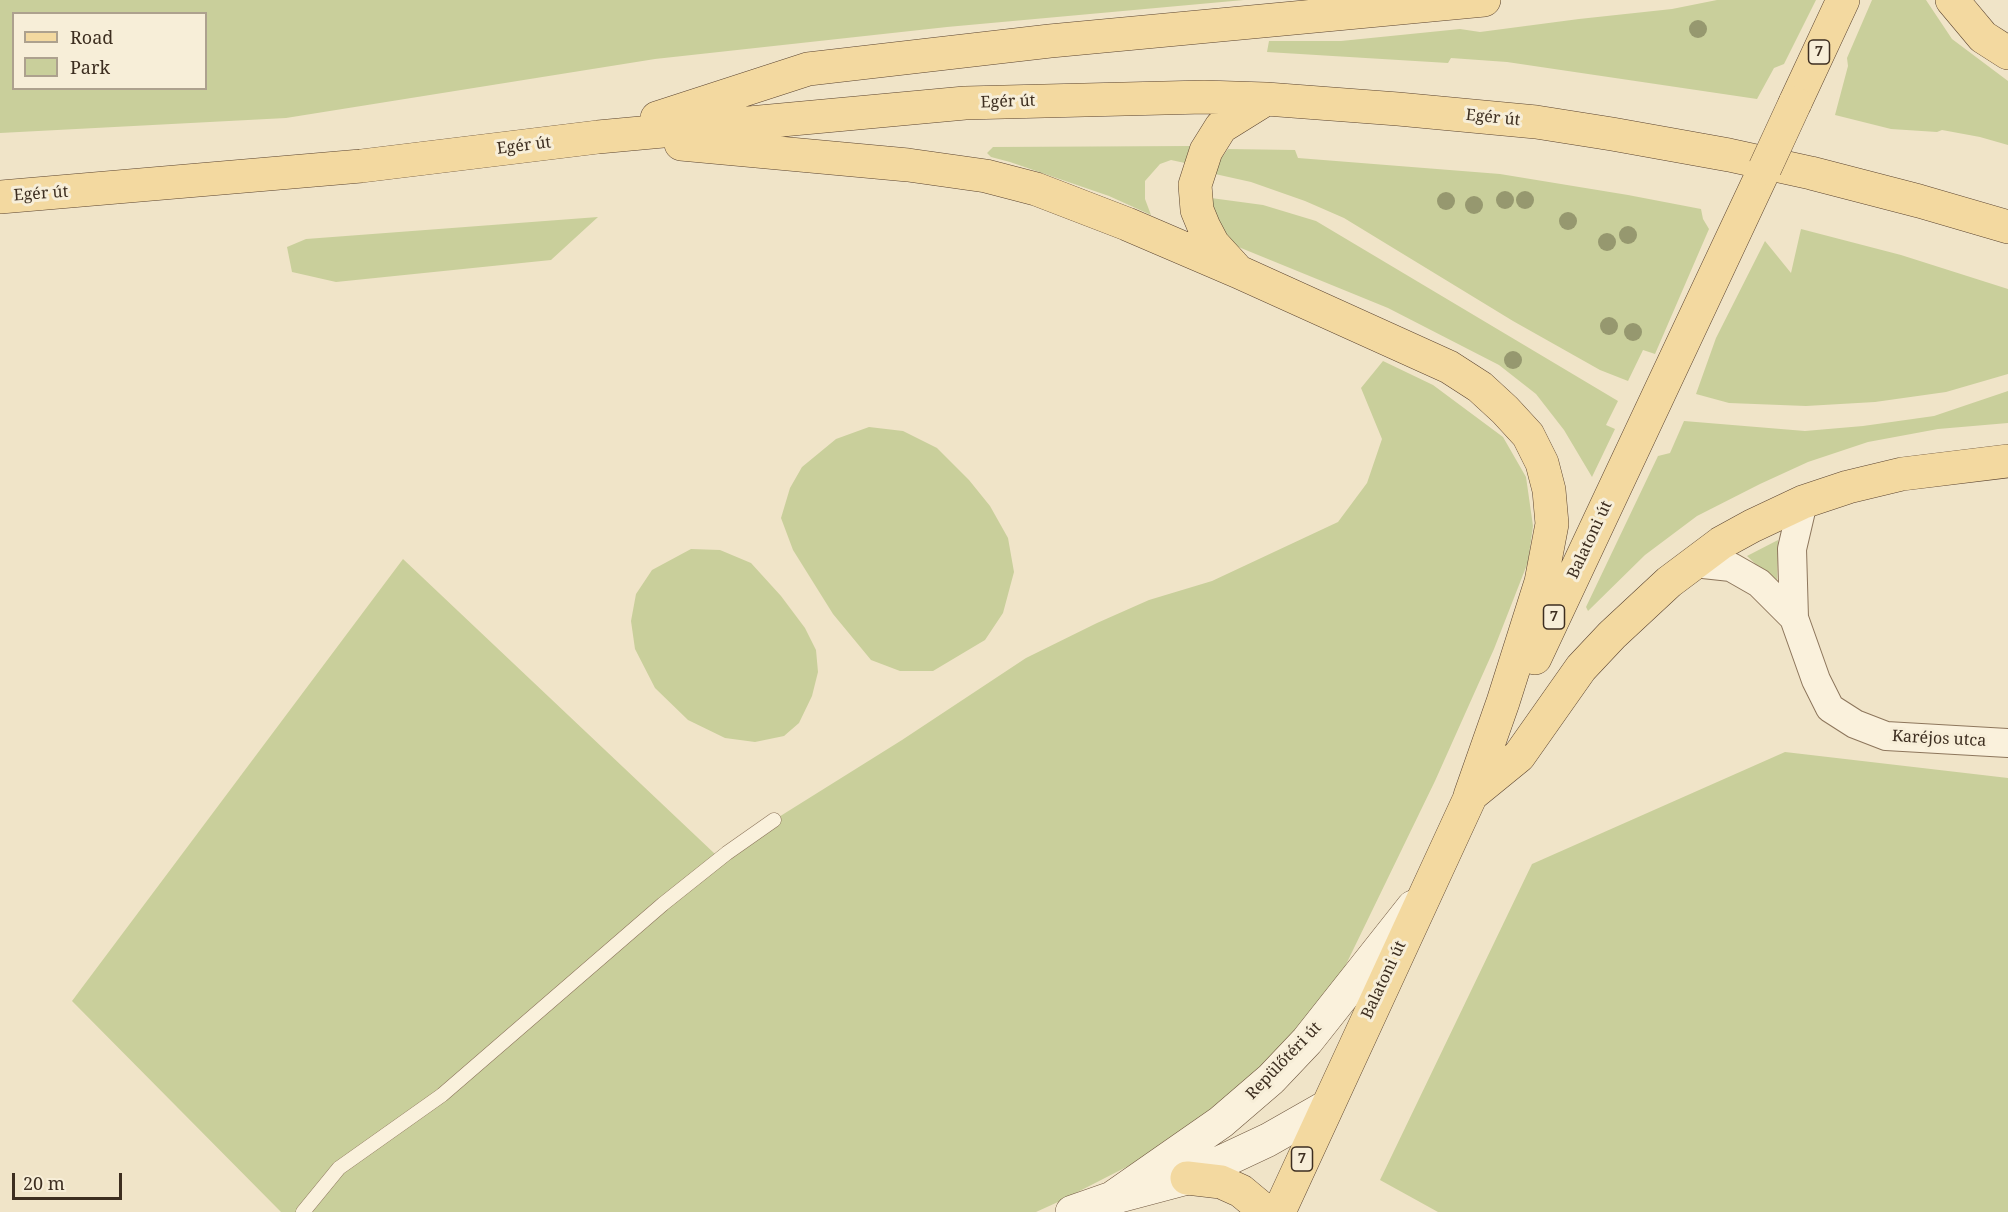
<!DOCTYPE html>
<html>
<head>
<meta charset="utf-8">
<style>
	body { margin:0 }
	#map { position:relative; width:2008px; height:1212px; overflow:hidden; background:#f0e4c8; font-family:"Noto Serif",serif }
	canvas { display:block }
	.legend { position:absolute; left:12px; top:12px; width:195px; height:78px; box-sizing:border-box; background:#f7eed8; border:2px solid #ada18e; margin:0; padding:8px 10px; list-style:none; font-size:18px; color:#3d2e20 }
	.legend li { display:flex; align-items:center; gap:12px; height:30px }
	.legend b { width:30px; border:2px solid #ada18e }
	.scale { position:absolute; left:12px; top:1173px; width:110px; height:27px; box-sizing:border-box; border:3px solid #3d2e20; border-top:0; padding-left:8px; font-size:18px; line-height:21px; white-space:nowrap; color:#3d2e20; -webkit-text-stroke:4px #f7eed8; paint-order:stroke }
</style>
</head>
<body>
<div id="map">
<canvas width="2008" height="1212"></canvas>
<ul class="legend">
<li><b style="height:8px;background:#f3d9a0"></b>Road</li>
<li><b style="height:16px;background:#c9cf9b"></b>Park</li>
</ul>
<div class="scale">20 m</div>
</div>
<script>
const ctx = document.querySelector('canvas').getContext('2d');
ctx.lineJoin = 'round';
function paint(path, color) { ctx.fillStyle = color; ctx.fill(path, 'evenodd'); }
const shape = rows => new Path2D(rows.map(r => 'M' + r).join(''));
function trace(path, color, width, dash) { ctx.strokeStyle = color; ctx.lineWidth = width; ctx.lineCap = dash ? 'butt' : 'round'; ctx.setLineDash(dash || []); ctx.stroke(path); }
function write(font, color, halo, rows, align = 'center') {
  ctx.font = font + ' "Noto Serif",serif'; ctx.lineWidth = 6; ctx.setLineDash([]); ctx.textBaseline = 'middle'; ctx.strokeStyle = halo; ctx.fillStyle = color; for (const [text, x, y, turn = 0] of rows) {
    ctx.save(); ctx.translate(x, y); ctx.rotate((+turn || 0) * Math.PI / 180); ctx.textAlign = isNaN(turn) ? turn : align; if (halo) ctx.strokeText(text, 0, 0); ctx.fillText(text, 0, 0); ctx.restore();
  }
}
paint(shape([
	[0,0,1244,0,947,27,655,59,286,118,0,133],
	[14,14,206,14,206,88,14,88],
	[1717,0,1816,0,1784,64,1774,68,1757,99,1507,62,1451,58,1448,63,1267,52,1269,41,1341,41,1460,29,1480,32,1579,19,1672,9],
	[1872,0,1926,0,1952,39,2008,81,2008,145,1980,137,1942,130,1937,132,1891,129,1835,115,1848,66,1847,58],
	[1190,146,1185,163,1171,160,1160,164,1145,181,1145,199,1151,215,1109,196,1010,162,991,157,987,153,993,147],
	[1228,149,1295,150,1298,158,1500,174,1628,195,1701,209,1703,219,1709,229,1655,354,1643,350,1628,381,1600,370,1513,321,1344,218,1305,201,1251,182,1215,174,1220,160],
	[1211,198,1263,205,1316,221,1618,401,1606,425,1615,429,1592,477,1564,430,1536,394,1499,365,1388,308,1236,246,1222,228,1213,212],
	[598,217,551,260,336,282,292,272,287,247,306,239],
	[1801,229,1901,255,2008,289,2008,374,1946,392,1875,402,1806,406,1729,403,1696,394,1716,338,1765,241,1791,273],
	[1383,361,1433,385,1503,437,1526,477,1533,526,1528,562,1494,649,1435,781,1337,983,1240,1095,1146,1157,1058,1202,1036,1212,281,1212,72,1001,403,559,715,854,774,820,902,740,1026,658,1097,623,1149,600,1212,581,1338,522,1367,483,1382,439,1361,388],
	[2008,391,2008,423,1938,429,1868,442,1808,462,1760,484,1697,516,1645,555,1588,611,1586,607,1658,456,1670,453,1684,421,1805,431,1863,426,1934,416],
	[869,427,903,431,937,448,969,480,990,506,1008,538,1014,572,1003,613,985,640,933,671,900,671,871,660,833,614,793,550,781,518,790,488,802,467,836,439],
	[1778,540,1777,584,1747,556],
	[691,549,720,550,751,563,781,596,805,628,816,650,818,672,812,696,799,723,784,736,755,742,725,738,688,720,655,688,635,649,631,621,636,594,652,570],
	[1785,752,2008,778,2008,1212,1438,1212,1380,1180,1532,864]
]), '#c9cf9b');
const lane = shape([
	[303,1212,339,1168,442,1095,663,904,727,853,774,820]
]);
const street = shape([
	[1803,502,1792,549,1794,618,1816,680,1830,708,1855,724,1886,736,2008,743],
	[1694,563,1731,567,1759,583,1794,618]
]);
const secondary = shape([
	[1112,1198,1221,1122,1271,1079,1307,1041,1413,907],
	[1072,1212,1112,1198,1187,1178,1268,1140,1326,1107]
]);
const primary = shape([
	[1952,0,1983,37,2008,53],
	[1795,103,1843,0],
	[657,118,808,69,1050,41,1484,0],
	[681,144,908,165,986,176,1036,189,1127,224,1239,272,1449,367,1480,387,1505,410,1528,435,1542,463,1549,490,1552,524,1541,582,1503,702,1470,796],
	[0,197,361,166,598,137,965,103,1204,97,1266,99,1398,109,1536,122,1612,134,1729,155,1811,173,1919,201,2008,227],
	[1235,268,1213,244,1204,227,1197,210,1195,185,1206,151,1221,127,1266,99],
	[1535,658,1765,168],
	[1470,796,1519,756,1581,668,1612,635,1669,582,1721,543,1752,526,1803,502,1848,487,1902,474,2008,461],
	[1187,1178,1221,1182,1241,1191,1259,1206,1263,1212],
	[1279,1212,1479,778]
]);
trace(lane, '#8d765c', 15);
trace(street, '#8d765c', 30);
trace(secondary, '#6f573f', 34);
trace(primary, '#5b4430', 34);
trace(lane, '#faf1dc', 14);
trace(street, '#faf1dc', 28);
trace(secondary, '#faf1dc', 33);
trace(primary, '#f3d9a0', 33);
const primaryBridge = shape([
	[1765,168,1795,103]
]);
trace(primaryBridge, '#5b4430', 34, []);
trace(primaryBridge, '#f3d9a0', 33);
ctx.fillStyle = '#96986f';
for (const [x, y] of [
	[1698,29],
	[1505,200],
	[1525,200],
	[1446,201],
	[1474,205],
	[1568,221],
	[1628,235],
	[1607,242],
	[1609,326],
	[1633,332],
	[1513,360]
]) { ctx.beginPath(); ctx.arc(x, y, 9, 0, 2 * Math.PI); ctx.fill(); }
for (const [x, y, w] of [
	[1819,52,21],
	[1554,617,21],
	[1302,1159,21]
]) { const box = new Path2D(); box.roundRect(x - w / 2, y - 12, w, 24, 4.5); ctx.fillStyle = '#f7eed8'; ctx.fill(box); trace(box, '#3d2e20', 1.5); }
write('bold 15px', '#3d2e20', null, [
	["7",1819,52],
	["7",1554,617],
	["7",1302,1159]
]);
write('16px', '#3d2e20', '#f7eed8', [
	["Egér út",1008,102,-2],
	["Egér út",1493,118,6],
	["Egér út",524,146,-7],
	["Egér út",41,194,-4],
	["Balatoni út",1590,540,-65],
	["Karéjos utca",1939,739,3],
	["Balatoni út",1384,980,-65],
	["Repülőtéri út",1284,1061,-46]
]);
</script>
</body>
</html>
